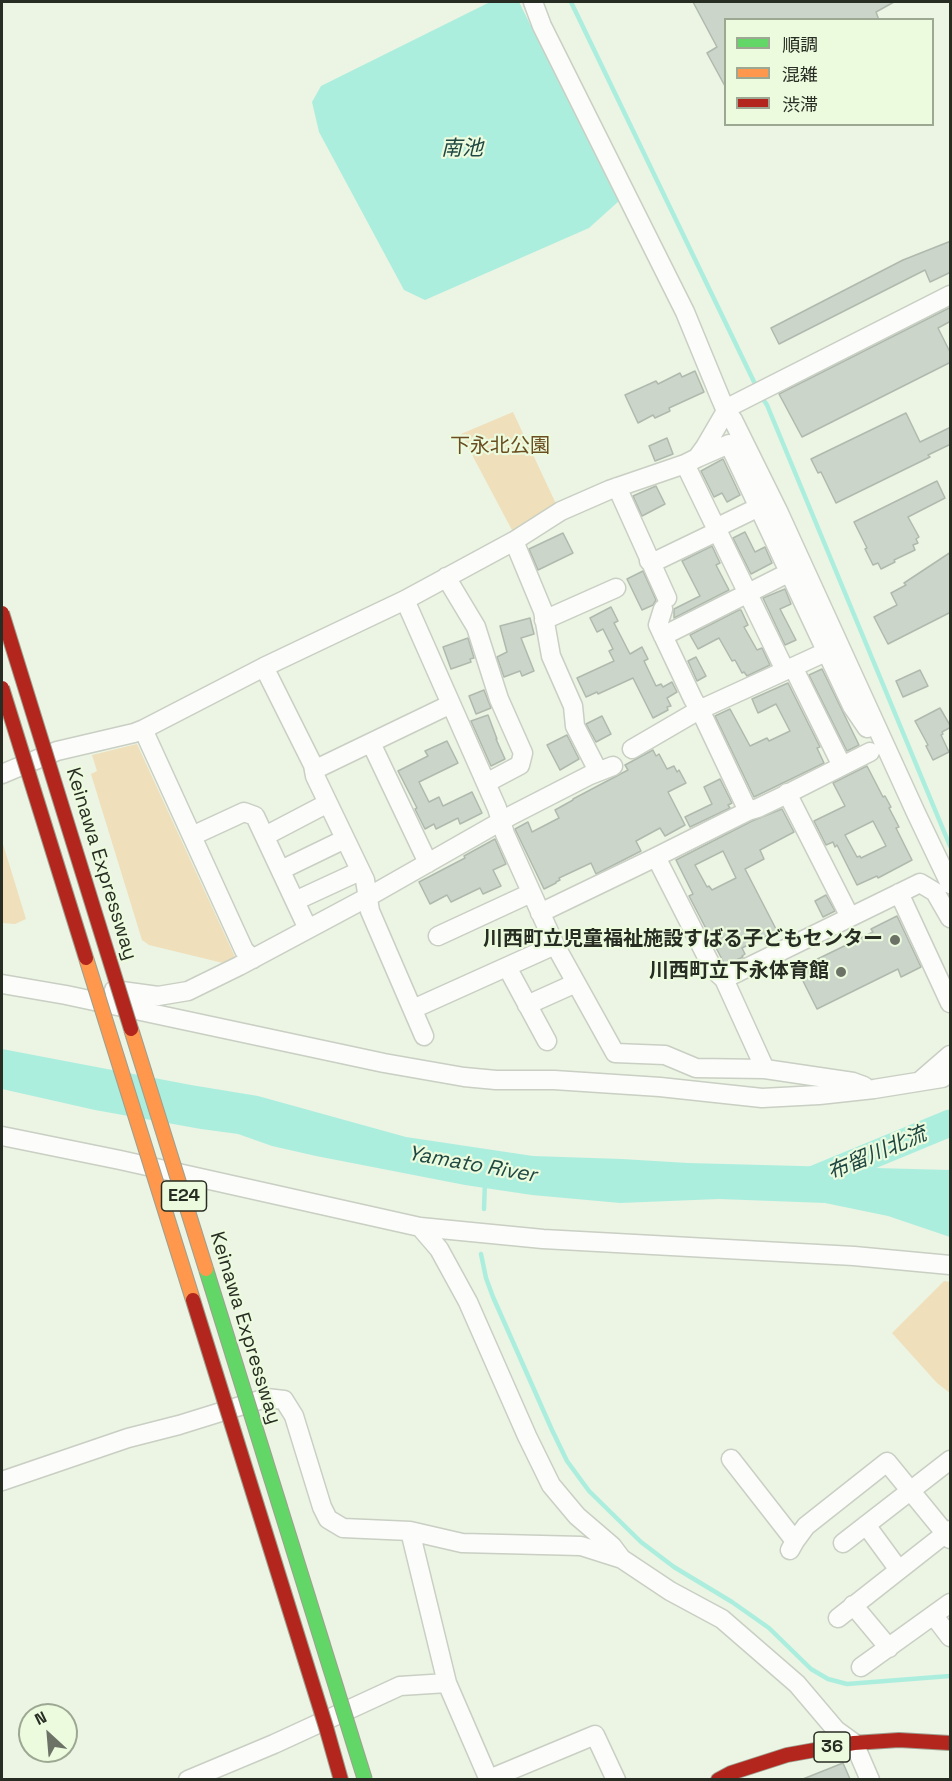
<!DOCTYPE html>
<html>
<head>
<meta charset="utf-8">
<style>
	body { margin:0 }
	#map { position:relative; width:952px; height:1781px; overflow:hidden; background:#ecf4e4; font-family:"Space Grotesk","Noto Sans JP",sans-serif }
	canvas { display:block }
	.frame { position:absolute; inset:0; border:3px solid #272d22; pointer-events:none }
	.legend { position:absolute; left:724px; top:18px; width:210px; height:108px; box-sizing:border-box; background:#ecfade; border:2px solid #9da893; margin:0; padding:8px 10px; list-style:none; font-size:18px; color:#272d22 }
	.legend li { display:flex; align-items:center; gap:12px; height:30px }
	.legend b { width:30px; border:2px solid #9da893 }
	.north { position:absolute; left:18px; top:1703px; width:60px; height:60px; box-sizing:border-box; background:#ecfade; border:2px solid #9da893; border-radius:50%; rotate:334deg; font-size:16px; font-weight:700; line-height:24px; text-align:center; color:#272d22 }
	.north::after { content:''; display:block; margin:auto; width:21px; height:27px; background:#6c7366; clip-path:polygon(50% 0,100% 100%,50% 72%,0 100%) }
</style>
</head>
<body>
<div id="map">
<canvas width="952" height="1781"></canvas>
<div class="frame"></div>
<ul class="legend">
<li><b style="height:8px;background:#63d668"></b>順調</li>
<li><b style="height:8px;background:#ff974d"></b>混雑</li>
<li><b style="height:8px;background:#b3261e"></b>渋滞</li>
</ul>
<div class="north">N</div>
</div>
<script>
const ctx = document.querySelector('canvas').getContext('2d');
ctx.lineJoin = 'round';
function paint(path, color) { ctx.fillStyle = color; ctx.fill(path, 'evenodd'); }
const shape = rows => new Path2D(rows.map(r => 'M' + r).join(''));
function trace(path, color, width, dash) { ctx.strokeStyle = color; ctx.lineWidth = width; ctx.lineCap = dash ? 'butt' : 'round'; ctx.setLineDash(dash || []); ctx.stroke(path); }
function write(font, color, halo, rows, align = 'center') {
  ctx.font = font + ' "Space Grotesk","Noto Sans JP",sans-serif'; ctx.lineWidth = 4.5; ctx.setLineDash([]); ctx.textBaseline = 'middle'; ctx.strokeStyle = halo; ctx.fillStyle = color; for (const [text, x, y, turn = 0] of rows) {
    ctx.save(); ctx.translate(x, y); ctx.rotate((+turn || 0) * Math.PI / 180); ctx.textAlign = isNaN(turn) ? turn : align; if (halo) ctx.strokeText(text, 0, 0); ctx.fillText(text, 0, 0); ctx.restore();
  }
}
paint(shape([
	[513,412,557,506,513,532,461,434],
	[137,744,235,957,223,963,149,945,142,940,91,774,97,771,92,755],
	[2,841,26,919,15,924,2,923],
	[944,1281,950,1282,950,1393,937,1383,892,1333]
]), '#efdfba');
paint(shape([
	[519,2,619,201,589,228,425,300,404,290,319,132,312,102,321,86,488,3],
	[2,1049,191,1085,258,1096,406,1137,533,1156,622,1159,688,1163,950,1170,950,1237,888,1216,825,1203,719,1199,620,1203,532,1195,465,1185,316,1156,272,1146,238,1134,201,1129,95,1110,2,1089]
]), '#aceede');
trace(shape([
	[571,2,757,388],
	[761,396,767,405,950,846],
	[484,1209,485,1182],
	[481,1254,486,1278,493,1297,552,1430,567,1461,589,1491,641,1542,674,1567,732,1602,769,1628,811,1669,828,1679,847,1684,950,1676]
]), '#aceede', 4.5);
trace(shape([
	[812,1180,950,1123]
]), '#aceede', 27);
const building = shape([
	[693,2,894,2,876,12,879,20,726,20,726,88,707,53,717,47,693,2],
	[951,241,951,272,930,282,925,270,779,344,771,328,903,260,951,241],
	[951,307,951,321,938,328,951,354,951,362,802,437,779,394,951,307],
	[695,371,704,392,669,408,670,411,655,418,653,415,638,423,625,395,656,381,658,384,680,373,682,377,695,371],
	[906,413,920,442,951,427,951,444,928,455,930,457,836,503,821,472,818,473,811,459,906,413],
	[667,438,673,454,655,461,649,446,667,438],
	[723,459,740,495,727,502,722,493,714,497,701,471,723,459],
	[937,481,945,498,908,517,919,537,916,539,918,543,913,545,915,550,894,560,895,562,881,569,878,563,873,565,865,549,867,548,854,522,937,481],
	[656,486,665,504,642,516,633,496,656,486],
	[745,532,755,552,765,547,772,563,751,574,733,538,745,532],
	[563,533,573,553,538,570,529,549,563,533],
	[712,546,720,563,716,565,729,590,674,618,674,609,700,596,682,561,712,546],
	[951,552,951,612,888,644,874,617,897,605,891,593,906,585,904,583,951,552],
	[643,571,656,600,653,605,642,610,627,579,643,571],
	[785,589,791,604,780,609,796,640,785,645,763,598,785,589],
	[611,607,618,621,614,623,630,654,642,647,648,659,644,661,656,686,661,684,663,687,672,682,677,692,667,698,671,706,667,707,668,710,653,718,633,678,598,694,597,692,586,697,577,678,614,661,609,651,613,649,603,629,597,632,590,618,611,607],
	[739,610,741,610,748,625,744,627,757,650,762,648,770,665,747,676,744,672,742,673,735,660,732,661,719,638,698,649,690,635,739,610],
	[530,618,534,634,521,638,534,671,522,676,520,671,504,677,497,657,507,652,500,626,530,618],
	[468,638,474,658,470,659,471,662,451,669,443,647,468,638],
	[696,657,706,676,697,681,688,661,696,657],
	[822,669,859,745,847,751,809,675,822,669],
	[920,670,928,686,903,697,896,681,920,670],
	[788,683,820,747,817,748,824,763,754,797,715,716,730,709,750,746,767,738,769,741,790,731,776,704,758,713,752,699,788,683],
	[484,690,491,708,476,714,469,696,484,690],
	[940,708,951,727,942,732,943,734,941,735,949,752,933,760,926,746,928,745,915,721,940,708],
	[488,715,497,739,496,739,505,759,491,766,471,721,488,715],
	[602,716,611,734,596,742,586,724,602,716],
	[567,735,579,759,560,770,547,745,567,735],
	[447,741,458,763,419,782,429,802,439,797,443,806,472,792,482,813,460,824,458,818,436,829,434,824,425,829,415,809,417,808,398,771,428,756,425,751,447,741],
	[653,750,656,756,659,754,667,769,674,766,677,772,679,770,686,783,668,792,685,825,665,836,660,828,636,841,641,851,596,874,591,863,559,878,560,880,556,882,556,883,544,889,515,829,528,822,532,832,559,818,555,810,573,800,573,799,628,770,625,765,653,750],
	[867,766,883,797,885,796,891,807,889,808,899,827,896,828,912,860,878,878,877,876,857,885,837,845,835,847,833,842,826,845,814,821,845,806,833,783,867,766],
	[873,821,886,846,861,858,860,856,857,857,845,835,873,821],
	[720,779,732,803,728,805,730,808,690,827,685,817,712,804,704,787,720,779],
	[782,809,794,832,760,850,764,859,745,869,777,931,742,948,745,954,742,956,743,957,725,965,689,896,693,894,676,860,752,821,782,809],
	[723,851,736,878,712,890,709,886,707,887,695,865,723,851],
	[495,839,506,864,493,870,501,886,483,894,480,888,451,902,447,895,430,904,419,882,465,858,464,856,495,839],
	[826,895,835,911,823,917,815,901,826,895],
	[897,916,921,967,901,977,898,969,817,1009,797,969,873,932,871,929,897,916],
	[843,1763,850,1779,803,1779,843,1763]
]);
paint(building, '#ccd5ca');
trace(building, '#b0b9ae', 1.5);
const street = shape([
	[533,2,542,26,685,312,720,397,726,411,733,420,779,513,916,813,950,884],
	[697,458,729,444,852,706,867,728],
	[685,464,783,666,795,671,842,766],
	[617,487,667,598],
	[514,541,543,611,551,656,573,706,575,726,598,771],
	[649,561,658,560,712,534,722,525,759,507],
	[446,577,476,627,499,699,523,753,520,765,486,783],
	[405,600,497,808,505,834,555,945,615,1053,665,1055,696,1068,765,1069,853,1082,864,1086],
	[663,609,658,625,693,699,703,716,748,811],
	[544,620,616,588],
	[663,636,790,572],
	[264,667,313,765,315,776,365,880,370,911,424,1036],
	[144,729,147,738,244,950,253,959],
	[371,743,428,863],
	[632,749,699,710,828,651],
	[314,770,451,704],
	[2,774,57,751,134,733,144,729,264,667,405,600,514,541,561,511,609,490,685,464,697,458,705,447,726,411,733,405,950,295],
	[787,793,850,917],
	[192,836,244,812,255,816,308,929],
	[265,836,328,803],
	[656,857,713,969,724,979,765,1069],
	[281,870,345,839],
	[899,893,950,1003],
	[295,901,360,871],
	[540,913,656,857,748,811,758,808,783,796,870,752],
	[438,936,531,893],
	[507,967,547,1041],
	[724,979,920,883,935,892,950,918],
	[2,984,66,995,384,1063,464,1077,496,1080,554,1080,660,1087,762,1098,819,1095,874,1089,942,1078,950,1073],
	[114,990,158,996,188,991,239,966,368,897,512,815,590,775,613,766],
	[527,1005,576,983],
	[413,1009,555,945],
	[920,1081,950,1055],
	[2,1136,120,1160,420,1227,543,1239,854,1256,950,1265],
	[420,1227,439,1249,468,1302,527,1436,551,1485,577,1516,612,1546,621,1558],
	[731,1459,795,1541],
	[2,1481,128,1438,179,1425,266,1398,284,1400,294,1416,322,1507,328,1519,343,1528,410,1531,462,1543,581,1546,622,1559,670,1591,722,1619,797,1684,836,1730,854,1743,870,1780],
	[866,1525,899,1570],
	[410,1531,447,1683,489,1780],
	[843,1543,950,1460],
	[790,1550,795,1541,806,1526,887,1462,950,1539],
	[853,1605,889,1648],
	[934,1616,950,1637],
	[838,1618,950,1530],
	[861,1667,950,1603],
	[188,1780,274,1744,400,1686,447,1683],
	[487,1780,595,1735,616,1780]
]);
const jam = shape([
	[718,1780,731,1773,787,1755,854,1743,899,1740,950,1743]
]);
trace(street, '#c9cfc3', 21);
trace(jam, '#9da08e', 16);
trace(street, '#fcfdfb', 18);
trace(jam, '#b3261e', 14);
const fastBridge = shape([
	[206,1269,365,1780]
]);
const slowBridge = shape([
	[86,958,193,1300],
	[131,1029,206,1269]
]);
const jamBridge = shape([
	[2,613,131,1029],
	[2,688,86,958],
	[193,1300,326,1727,341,1780]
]);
trace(fastBridge, '#9da08e', 16, []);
trace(slowBridge, '#9da08e', 16, []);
trace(jamBridge, '#9da08e', 16, []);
trace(fastBridge, '#63d668', 14);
trace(slowBridge, '#ff974d', 14);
trace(jamBridge, '#b3261e', 14);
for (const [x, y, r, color] of [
	[895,940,6,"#6c7366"],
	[841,972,6,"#6c7366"]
]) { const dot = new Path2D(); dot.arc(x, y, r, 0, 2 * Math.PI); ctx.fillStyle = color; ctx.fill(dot); trace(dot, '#ecfade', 2); }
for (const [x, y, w] of [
	[184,1196,45],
	[832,1747,36]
]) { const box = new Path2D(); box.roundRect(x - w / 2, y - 15, w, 30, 4.5); ctx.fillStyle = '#ecfade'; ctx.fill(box); trace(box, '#272d22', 1.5); }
write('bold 18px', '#272d22', null, [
	["E24",184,1196],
	["36",832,1747]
]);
write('20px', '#6a4e20', '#ecfade', [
	["下永北公園",500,447]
]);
write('20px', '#272d22', '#ecfade', [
	["Keinawa Expressway",101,864,73],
	["Keinawa Expressway",245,1328,73]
]);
write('bold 20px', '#272d22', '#ecfade', [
	["川西町立児童福祉施設すばる子どもセンター",883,940],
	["川西町立下永体育館",829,972]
], 'right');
write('italic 21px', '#1f4842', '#ecfade', [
	["南池",462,149],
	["布留川北流",877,1154,-23],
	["Yamato River",472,1165,10]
]);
</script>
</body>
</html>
